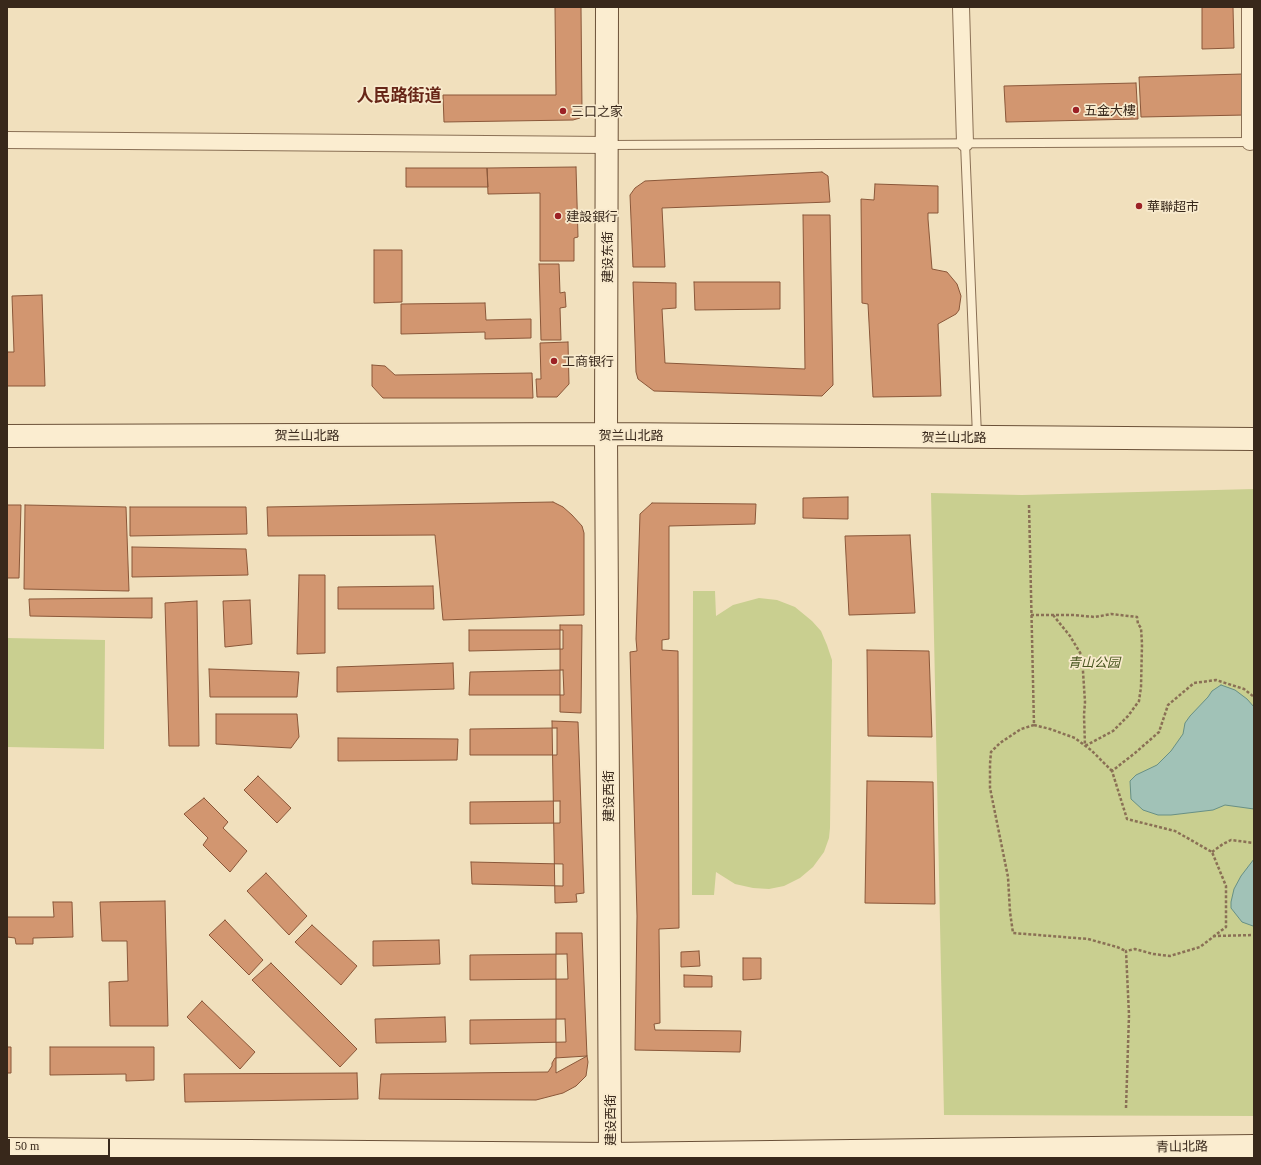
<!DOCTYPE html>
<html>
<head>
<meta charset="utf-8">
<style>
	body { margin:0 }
	#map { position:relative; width:1261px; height:1165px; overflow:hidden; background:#f1e0bd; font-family:Georgia,serif }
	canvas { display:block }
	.frame { position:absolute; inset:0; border:8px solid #38281b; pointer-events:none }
	.scale { position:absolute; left:8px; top:1139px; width:102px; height:18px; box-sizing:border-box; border:2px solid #38281b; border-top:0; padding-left:5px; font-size:12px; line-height:14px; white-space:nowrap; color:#38281b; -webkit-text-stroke:3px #f8eacd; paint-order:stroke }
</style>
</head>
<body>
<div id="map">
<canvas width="1261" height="1165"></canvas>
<div class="frame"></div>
<div class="scale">50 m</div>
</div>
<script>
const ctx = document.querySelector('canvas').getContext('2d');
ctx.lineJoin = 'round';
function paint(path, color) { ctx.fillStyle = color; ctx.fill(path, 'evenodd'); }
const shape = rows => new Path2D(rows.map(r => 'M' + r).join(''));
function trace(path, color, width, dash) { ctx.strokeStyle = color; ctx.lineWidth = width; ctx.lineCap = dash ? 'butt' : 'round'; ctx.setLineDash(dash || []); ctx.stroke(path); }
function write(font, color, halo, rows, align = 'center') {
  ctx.font = font + ' Georgia,"Noto Sans SC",serif'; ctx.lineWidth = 3.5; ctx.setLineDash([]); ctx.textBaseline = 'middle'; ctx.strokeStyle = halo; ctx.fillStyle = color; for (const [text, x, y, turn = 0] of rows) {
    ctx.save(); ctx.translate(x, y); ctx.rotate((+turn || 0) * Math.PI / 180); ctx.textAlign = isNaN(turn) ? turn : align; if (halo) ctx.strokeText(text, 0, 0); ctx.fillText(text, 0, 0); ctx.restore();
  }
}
paint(shape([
	[1254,489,1254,1116,944,1115,931,493,1022,495],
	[693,591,715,591,716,616,733,605,759,598,777,600,795,607,812,621,821,631,827,645,832,660,830,828,829,838,824,852,813,867,800,878,784,886,769,889,753,888,735,884,716,872,714,895,692,895],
	[7,638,105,640,104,749,7,747]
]), '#c9cf90');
const water = shape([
	[1221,685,1235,690,1247,699,1254,707,1254,809,1225,805,1213,810,1171,815,1158,815,1143,810,1131,799,1130,781,1136,775,1157,765,1171,751,1183,734,1185,723,1190,716,1208,697,1212,691,1221,685],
	[1254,859,1254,925,1253,926,1242,922,1231,908,1231,902,1234,889,1241,876,1254,859]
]);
paint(water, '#a1c2b7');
trace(water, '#689085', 1);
const building = shape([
	[555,7,581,7,582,110,580,118,573,120,444,122,443,95,556,95,555,7],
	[1202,7,1233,7,1234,48,1202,49,1202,7],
	[1243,74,1246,115,1141,117,1139,77,1243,74],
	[1136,83,1138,119,1006,122,1004,86,1136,83],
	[576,167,578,237,574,238,574,261,540,261,540,193,488,194,487,168,576,167],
	[406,168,487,168,488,187,406,187,406,168],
	[822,172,828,176,830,202,662,208,665,267,633,267,630,195,635,188,645,181,822,172],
	[875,184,938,186,938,213,928,213,928,219,932,269,947,272,957,284,961,296,959,310,956,314,938,324,941,396,873,397,868,304,862,303,861,199,874,200,875,184],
	[803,215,830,215,833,385,822,396,654,391,638,379,636,372,633,282,676,283,676,308,662,309,665,363,805,369,803,215],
	[374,250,402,250,402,302,374,303,374,250],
	[539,264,559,264,560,293,565,292,566,307,560,308,561,340,541,340,539,264],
	[694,282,780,282,780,309,695,310,694,282],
	[42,295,45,386,7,386,7,352,14,352,12,296,42,295],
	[485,303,486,320,531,319,531,338,485,339,485,332,401,334,401,304,485,303],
	[568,342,569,384,557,397,537,397,536,379,541,379,540,343,568,342],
	[372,365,385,366,395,375,532,373,533,398,383,398,372,386,372,365],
	[848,497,848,519,803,518,803,498,848,497],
	[553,502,563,507,572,515,582,526,584,533,584,615,443,620,435,535,268,536,267,507,553,502],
	[652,503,756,504,755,524,669,526,669,639,662,640,662,650,678,651,679,928,659,929,660,1023,654,1024,655,1030,741,1031,740,1052,635,1050,637,916,630,652,637,651,636,639,640,514,652,503],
	[7,505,21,505,19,578,7,578,7,505],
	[25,505,126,507,129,591,24,589,25,505],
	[130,507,246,507,247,534,130,536,130,507],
	[910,535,915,613,849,615,845,536,910,535],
	[132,547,246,549,248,575,132,577,132,547],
	[299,575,325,575,325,653,297,654,299,575],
	[433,586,434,609,338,609,338,587,433,586],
	[152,598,152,618,30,616,29,599,152,598],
	[250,600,252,644,225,647,223,601,250,600],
	[197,601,199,746,169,746,165,603,197,601],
	[560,625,582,625,581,713,560,712,560,625],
	[469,630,563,630,563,649,469,651,469,630],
	[867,650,929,651,932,737,868,736,867,650],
	[453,663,454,689,337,692,337,667,453,663],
	[209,669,299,672,297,697,210,697,209,669],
	[563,670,564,695,469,695,470,672,563,670],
	[216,714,297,714,299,737,291,748,216,744,216,714],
	[552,721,578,722,584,893,576,894,577,902,555,903,552,721],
	[557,728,557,755,470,755,470,729,557,728],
	[338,738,458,739,457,760,338,761,338,738],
	[258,776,291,808,277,823,244,790,258,776],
	[867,781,933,782,935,904,865,903,867,781],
	[204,798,228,822,223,828,247,851,230,872,203,845,208,838,184,814,204,798],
	[560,801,560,823,470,824,470,802,560,801],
	[471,862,563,864,563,886,472,884,471,862],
	[266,873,307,916,289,935,247,891,266,873],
	[165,901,168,1026,110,1026,109,982,128,981,127,941,102,941,100,902,165,901],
	[53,902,72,902,73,937,33,938,33,944,16,944,15,938,7,937,7,917,54,917,53,902],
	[225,920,263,960,249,975,209,935,225,920],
	[312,925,357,966,341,985,295,942,312,925],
	[556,933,582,933,587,1056,556,1073,556,933],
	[439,940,440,964,373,966,373,941,439,940],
	[699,951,700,966,681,967,681,952,699,951],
	[567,954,568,979,470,980,470,955,567,954],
	[743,958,761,958,761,979,743,980,743,958],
	[271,963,357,1049,340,1067,252,980,271,963],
	[684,975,712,976,712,987,684,987,684,975],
	[202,1001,255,1052,240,1069,187,1017,202,1001],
	[445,1017,446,1042,376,1043,375,1019,445,1017],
	[565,1019,566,1042,470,1044,470,1020,565,1019],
	[7,1047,11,1047,11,1073,7,1073,7,1047],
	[50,1047,154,1047,154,1080,126,1081,126,1074,50,1075,50,1047],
	[587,1056,588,1062,586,1076,576,1086,563,1093,536,1100,379,1099,381,1074,548,1072,552,1066,552,1063,555,1058,587,1056],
	[357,1073,358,1099,185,1102,184,1074,357,1073]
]);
paint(building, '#d29670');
trace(building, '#8a5739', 1);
const lane = shape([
	[965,143,977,436],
	[608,145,1252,142]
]);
const street = shape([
	[961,7,965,143],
	[1250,7,1250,142],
	[7,140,607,145]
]);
const secondary = shape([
	[607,7,606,434,610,1158],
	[7,436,606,434,1254,439],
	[7,1149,610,1154,1254,1146]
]);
trace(lane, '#8a7055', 10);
trace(street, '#8a7055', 18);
trace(secondary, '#6b5138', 24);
trace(shape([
	[1029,505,1034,725,1050,729,1075,738,1091,750,1112,771],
	[1031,615,1074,615,1095,617,1111,614,1137,617,1138,624,1141,628,1142,644,1141,687,1139,701,1128,716,1113,731,1085,746],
	[1053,615,1070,636,1082,656,1085,702,1084,715,1085,746],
	[1034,725,1021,729,1000,743,991,752,990,764,990,788,1008,877,1010,912,1013,933,1088,939,1117,947,1126,951],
	[1212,852,1223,844,1231,840,1254,843],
	[1213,936,1254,935],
	[1126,1108,1129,1015,1126,951,1135,949,1153,954,1170,956,1200,947,1226,927,1226,886,1212,852,1175,831,1127,819,1112,771,1135,753,1159,732,1168,705,1194,683,1216,680,1244,689,1254,697]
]), '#8a7055', 2.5, [3, 2]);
trace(lane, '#fbedd0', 8);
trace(street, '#fbedd0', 16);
trace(secondary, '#fbedd0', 22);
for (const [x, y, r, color] of [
	[1076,110,4,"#9c2125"],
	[563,111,4,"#9c2125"],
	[1139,206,4,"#9c2125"],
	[558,216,4,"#9c2125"],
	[554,361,4,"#9c2125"]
]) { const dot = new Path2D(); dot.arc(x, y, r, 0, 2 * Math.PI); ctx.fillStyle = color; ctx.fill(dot); trace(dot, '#f8eacd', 1.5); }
write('13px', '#38281b', '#f8eacd', [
	["五金大樓",1084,110],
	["三口之家",571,111],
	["華聯超市",1147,206],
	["建設銀行",566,216],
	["工商银行",562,361]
], 'left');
write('13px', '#38281b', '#f8eacd', [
	["建设东街",607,257,-90],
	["贺兰山北路",307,435],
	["贺兰山北路",631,435],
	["贺兰山北路",954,437],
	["建设西街",608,796,-90],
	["建设西街",610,1120,-90],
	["青山北路",1182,1146,-1]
]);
write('italic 13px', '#495620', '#f8eacd', [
	["青山公园",1094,662]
]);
write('bold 17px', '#672617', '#f8eacd', [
	["人民路街道",399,95]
]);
</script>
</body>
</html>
